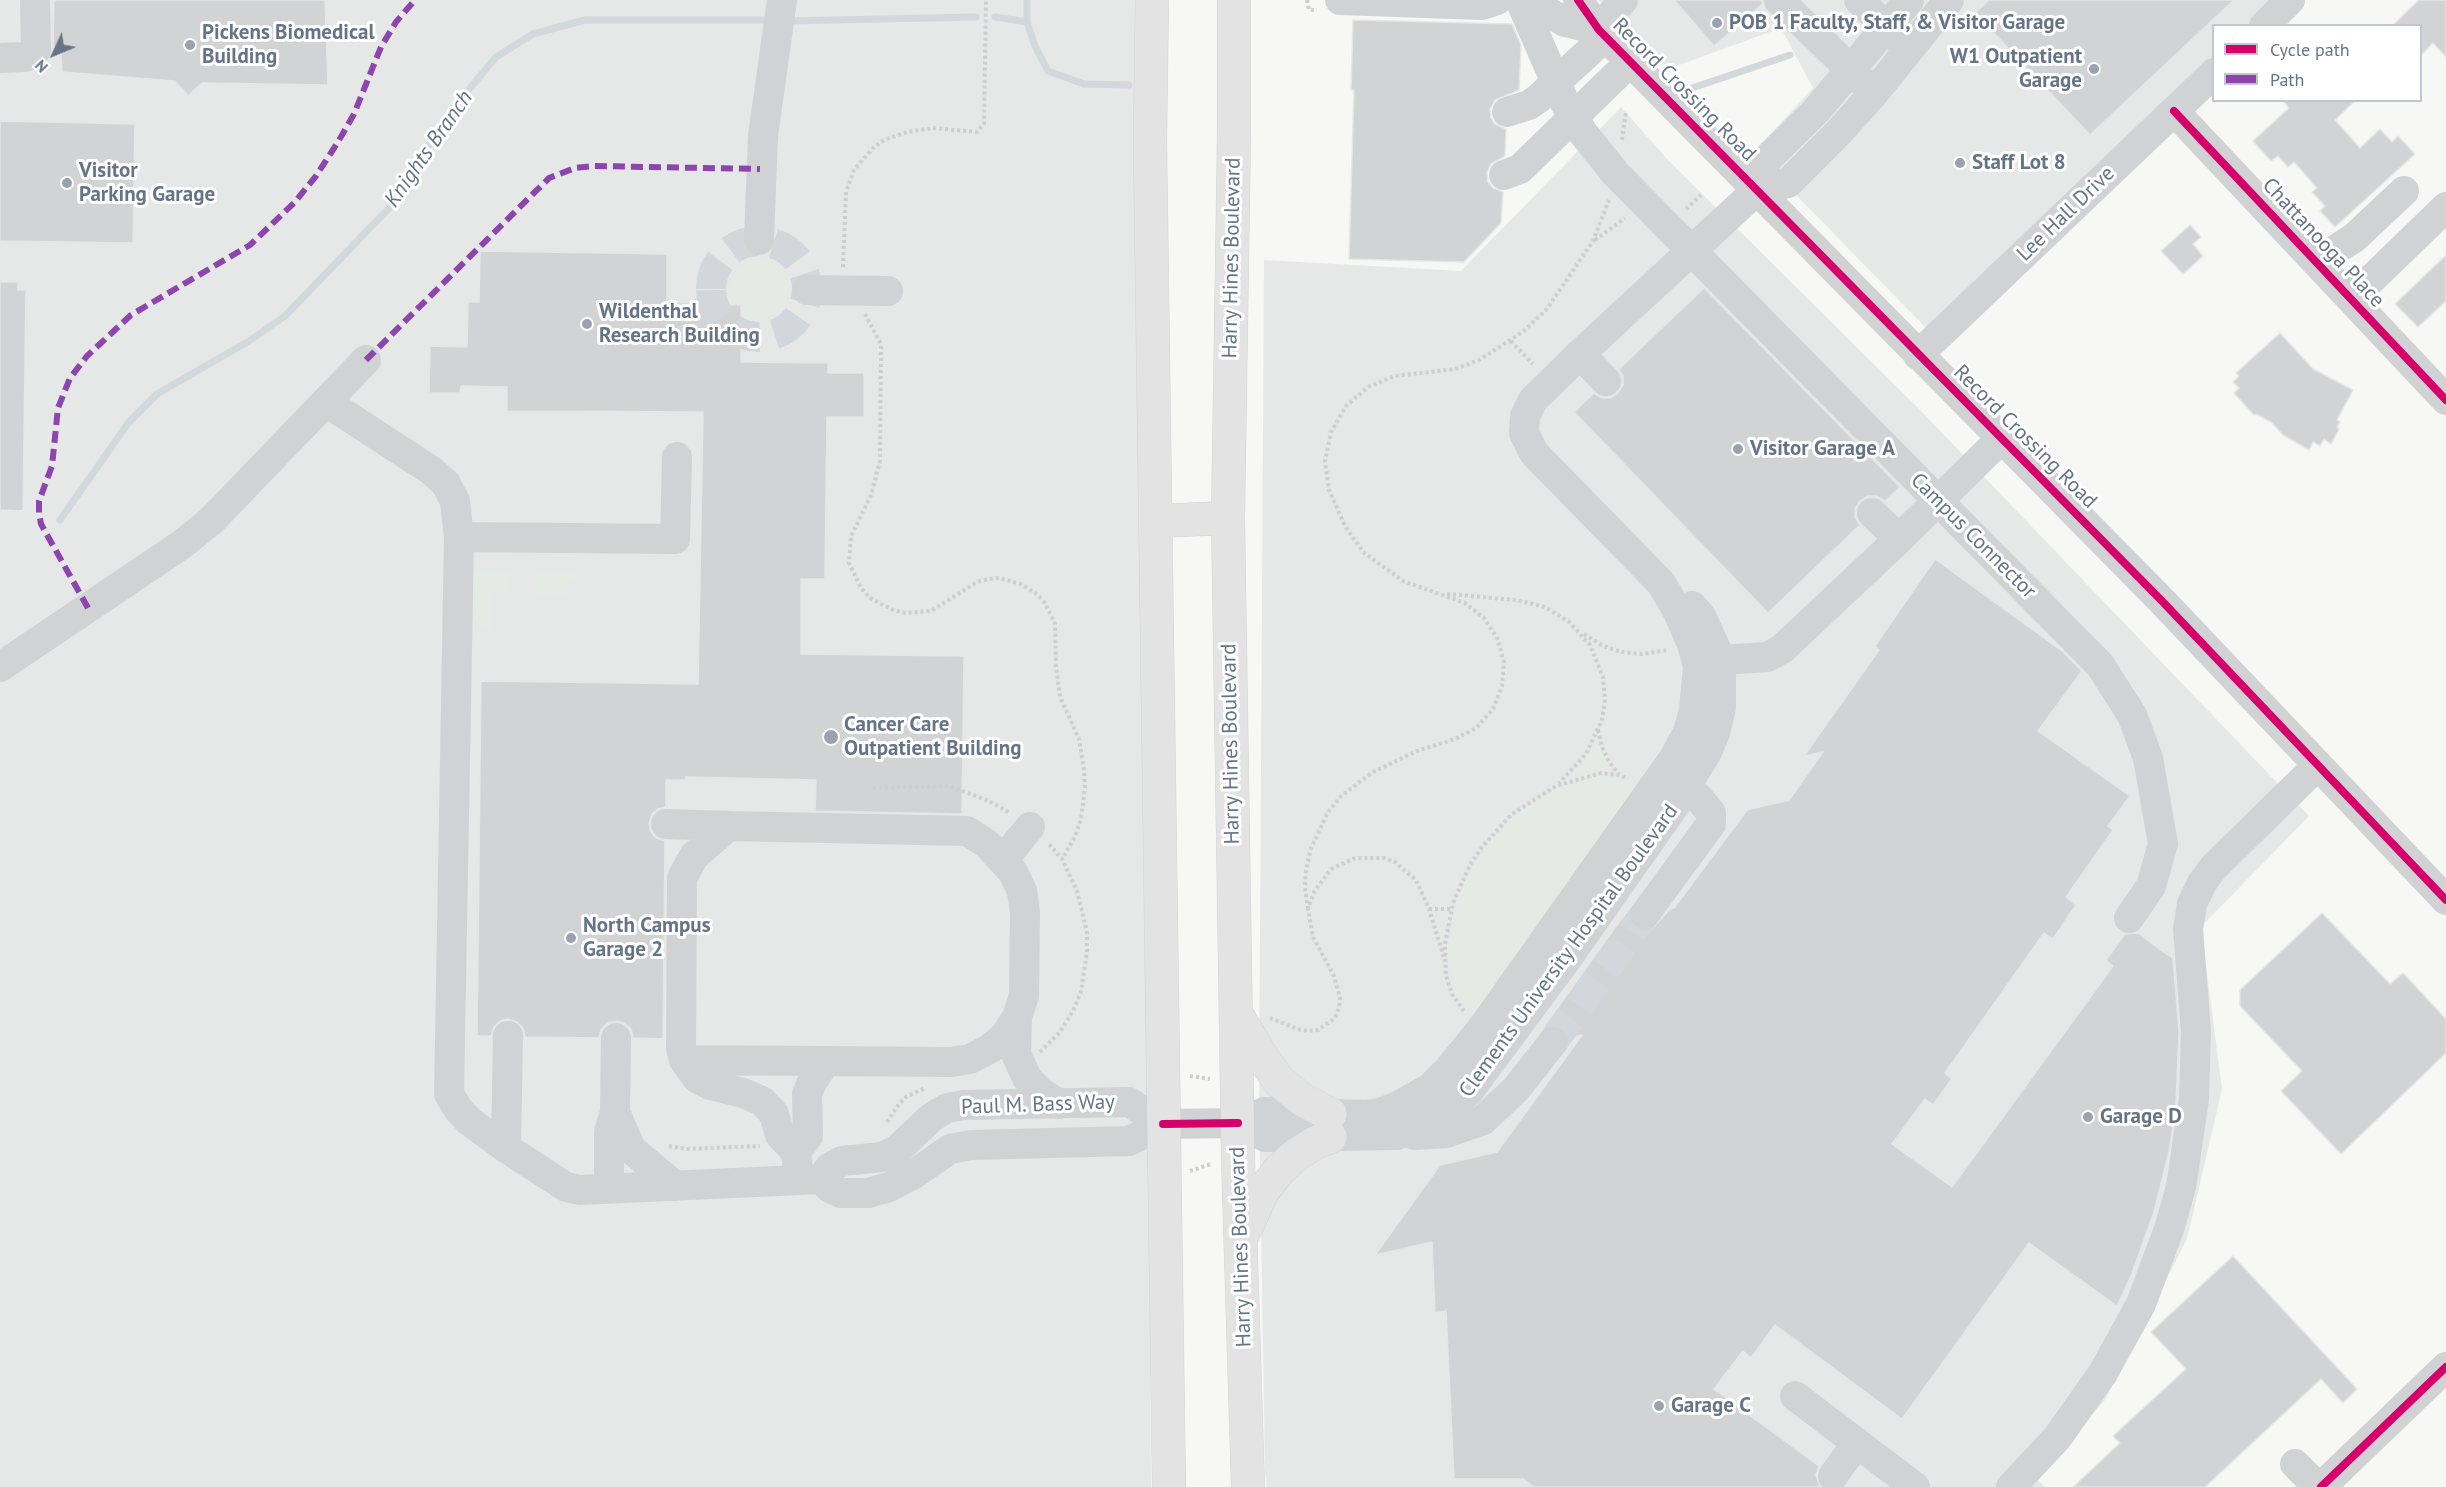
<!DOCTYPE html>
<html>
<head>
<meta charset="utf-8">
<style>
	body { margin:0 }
	#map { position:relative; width:2446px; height:1487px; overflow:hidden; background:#f7f7f6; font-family:"PT Sans",sans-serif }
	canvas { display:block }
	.legend { position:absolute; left:2212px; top:24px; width:210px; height:78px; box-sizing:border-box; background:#fff; border:2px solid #c2c7cf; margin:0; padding:8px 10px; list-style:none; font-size:18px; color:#667487 }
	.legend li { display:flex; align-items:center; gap:12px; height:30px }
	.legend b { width:30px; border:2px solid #c2c7cf }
	.north { position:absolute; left:24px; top:24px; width:60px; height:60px; -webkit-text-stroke:4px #fff; paint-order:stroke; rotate:226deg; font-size:16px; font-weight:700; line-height:24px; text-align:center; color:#667487 }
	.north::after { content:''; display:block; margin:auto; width:21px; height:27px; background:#667487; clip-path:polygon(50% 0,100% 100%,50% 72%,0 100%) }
</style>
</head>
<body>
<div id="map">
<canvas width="2446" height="1487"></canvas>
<ul class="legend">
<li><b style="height:8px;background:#d6006c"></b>Cycle path</li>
<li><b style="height:8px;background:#8e44ad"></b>Path</li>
</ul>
<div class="north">N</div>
</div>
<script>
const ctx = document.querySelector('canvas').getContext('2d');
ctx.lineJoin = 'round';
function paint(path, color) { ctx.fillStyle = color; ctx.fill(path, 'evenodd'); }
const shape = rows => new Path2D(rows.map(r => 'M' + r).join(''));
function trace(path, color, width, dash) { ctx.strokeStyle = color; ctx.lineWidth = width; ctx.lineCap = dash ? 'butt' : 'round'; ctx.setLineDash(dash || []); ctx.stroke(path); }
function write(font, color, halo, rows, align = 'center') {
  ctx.font = font + ' "PT Sans",sans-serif'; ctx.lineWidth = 6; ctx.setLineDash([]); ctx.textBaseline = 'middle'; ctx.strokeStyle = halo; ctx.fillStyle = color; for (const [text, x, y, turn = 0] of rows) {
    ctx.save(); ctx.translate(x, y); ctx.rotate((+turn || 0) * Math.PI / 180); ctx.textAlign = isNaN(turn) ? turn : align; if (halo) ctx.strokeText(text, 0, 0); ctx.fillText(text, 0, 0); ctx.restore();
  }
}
paint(shape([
	[0,0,1142,0,1151,1487,0,1487],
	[1598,0,2278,0,2251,25,2214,26,2213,61,1929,331,1754,152,1813,88,1781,28,1668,69],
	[1621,107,1668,160,1921,411,2309,816,2201,927,2222,1089,2187,1239,2105,1400,2036,1478,2045,1487,1267,1487,1265,1473,1259,1102,1264,260,1461,271]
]), '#e6e7e7');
paint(shape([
	'730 289a30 30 0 1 1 60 0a30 30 0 1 1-60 0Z',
	[477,570,577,572,578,574,577,582,568,582,567,595,534,594,533,573,509,573,509,593,492,593,491,631,479,625,472,614,472,573],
	[1596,744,1598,744,1610,765,1609,768,1577,773,1576,769],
	[1615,776,1626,779,1642,790,1479,1015,1465,1005,1455,990,1449,955,1454,918,1461,893,1472,869,1500,830,1537,799,1568,783,1591,777]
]), '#e6eae4');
trace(shape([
	[1027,0,1027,22],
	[995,17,1027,22,1035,46,1048,71,1084,84,1129,85],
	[787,21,976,17],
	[1692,88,1790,55],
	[60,520,129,422,157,394,249,341,285,316,391,206,446,117,496,57,533,34,585,20,773,20]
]), '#d2d8db', 7);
const building = shape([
	[54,0,325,0,328,85,202,83,188,96,175,81,62,72,61,53,53,45,54,0],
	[1674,0,1762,0,1762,4,1714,46,1674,0],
	[1989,0,2234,0,2090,135,1975,13,1989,0],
	[2419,0,2446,0,2446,57,2433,43,2421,55,2421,26,2392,26,2419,0],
	[1353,20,1512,24,1521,45,1519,90,1495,100,1490,109,1491,118,1495,124,1506,129,1505,156,1491,164,1487,173,1488,182,1493,188,1503,192,1501,223,1464,262,1349,259,1354,90,1351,90,1353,20],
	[2283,100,2356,100,2335,120,2360,148,2380,129,2392,142,2398,136,2415,154,2335,227,2320,211,2325,206,2312,192,2317,188,2294,162,2288,167,2278,156,2271,161,2253,141,2289,108,2283,100],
	[0,121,135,124,133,243,0,241,0,121],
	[2190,225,2201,237,2193,244,2203,256,2183,274,2161,251,2190,225],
	[480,251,667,254,667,302,741,305,741,362,828,363,828,373,864,373,864,417,827,417,825,579,801,579,801,654,964,656,962,814,815,811,816,780,686,777,686,780,666,780,666,807,658,809,652,814,649,824,651,832,656,838,665,841,663,1039,633,1038,631,1029,624,1023,617,1021,607,1023,601,1030,599,1038,525,1037,523,1028,517,1022,508,1019,500,1021,494,1027,491,1036,477,1036,481,681,698,684,703,412,507,411,507,387,461,386,460,393,429,393,430,346,467,347,468,302,479,302,480,251],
	[2446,255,2446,301,2418,327,2395,304,2446,255],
	[0,282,18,282,18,290,26,290,23,511,0,510,0,282],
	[1704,288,1900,487,1885,501,1876,496,1868,496,1860,501,1855,509,1855,517,1860,525,1768,613,1574,412,1594,393,1602,398,1610,398,1617,394,1623,385,1623,376,1619,369,1704,288],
	[2280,333,2313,369,2353,390,2337,420,2340,422,2337,427,2339,429,2331,444,2324,439,2320,446,2313,442,2309,450,2283,435,2271,422,2256,414,2254,415,2234,393,2239,388,2233,382,2239,376,2236,373,2280,333],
	[1935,559,2062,651,2082,671,2038,731,2130,796,2108,826,2113,830,2066,897,2076,905,2053,939,2044,933,1945,1073,1952,1079,1933,1105,1925,1099,1892,1144,1952,1187,2113,966,2106,960,2125,934,2138,933,2159,949,2173,958,2179,1032,2176,1105,2169,1152,2154,1212,2131,1276,2117,1306,2029,1243,1902,1419,1775,1325,1751,1358,1743,1351,1714,1389,1819,1466,1816,1475,1820,1487,1534,1487,1523,1479,1454,1479,1446,1311,1435,1313,1432,1242,1375,1255,1440,1165,1497,1152,1582,1035,1569,1038,1564,1029,1556,1025,1543,1028,1622,918,1628,917,1634,928,1643,931,1652,929,1670,909,1674,908,1747,810,1789,800,1823,752,1804,756,1879,650,1875,646,1935,559],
	[2322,913,2390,984,2403,973,2446,1019,2446,1053,2341,1154,2281,1091,2302,1071,2240,1006,2240,990,2322,913],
	[2233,1256,2357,1389,2343,1403,2321,1379,2205,1487,2073,1487,2120,1443,2113,1436,2186,1369,2151,1332,2233,1256]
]);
paint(building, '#d2d3d4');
trace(building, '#e6e6e6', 1.5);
trace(shape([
	'711 289a48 48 0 1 1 96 0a48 48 0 1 1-96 0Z',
	[1553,1042,1645,914]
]), '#d3d6da', 30, [30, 15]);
const major = shape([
	[1152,0,1150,141,1169,1487],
	[1234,0,1234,134,1228,518,1238,1159,1248,1487],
	[1156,521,1228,518],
	[1237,1015,1260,1054,1279,1081,1303,1100,1330,1114],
	[1243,1234,1263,1191,1280,1169,1296,1155,1315,1143,1330,1137]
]);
trace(major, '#d2d3d4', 34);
trace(shape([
	[1307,0,1309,10,1317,10],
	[1622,140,1626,112],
	[1686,209,1701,195],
	[1595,240,1625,218],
	[843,267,846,192,854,170,873,148,884,140,907,132,933,128,977,132,984,124,986,0],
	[865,314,881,344,880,461,871,495,851,536,849,563,861,588,870,598,893,610,905,613,931,611,977,582,988,579,999,578,1021,584,1038,595,1045,603,1055,624,1056,667,1060,697,1079,739,1084,770,1085,787,1081,819,1075,837,1062,859],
	[1511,341,1533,364],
	[1447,594,1516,600,1545,607,1569,622,1590,645,1603,677,1605,700,1602,720,1586,754,1559,783],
	[1584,634,1603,646,1622,652,1642,654,1667,650],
	[1598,730,1602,747,1609,762,1619,774],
	[873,788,949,786,989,801,1010,813],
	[1308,909,1305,888,1306,869,1311,848,1328,812,1341,796,1373,772,1417,751,1455,739,1476,728,1493,709,1502,686,1504,662,1497,638,1484,618,1465,603,1403,581,1363,552,1345,526,1329,490,1325,461,1331,432,1346,406,1368,387,1395,376,1455,369,1479,360,1524,331,1546,310,1593,241,1609,200],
	[1429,909,1452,909],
	[1464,1011,1452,994,1446,976,1445,944,1453,903,1470,865,1482,847,1512,814,1556,786,1601,773,1619,775,1628,779],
	[1270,1018,1297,1029,1307,1031,1318,1030,1335,1018,1339,1008,1340,998,1334,976,1313,937,1308,909,1314,892,1331,869,1355,858,1384,858,1395,862,1416,880,1429,909,1445,961],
	[1040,1052,1060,1032,1073,1011,1081,992,1087,951,1087,932,1077,891,1062,859,1048,843],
	[1190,1076,1210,1079],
	[887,1122,899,1104,906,1097,925,1088],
	[669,1146,686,1149,760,1146],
	[1190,1171,1211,1164]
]), '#cdced0', 4, [3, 3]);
trace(shape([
	[1340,0,1482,5,1497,0],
	[1528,0,1565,22,1599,30],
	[1578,0,1599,30,2161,600,2446,900],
	[1779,0,1865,84],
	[1859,0,1899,40],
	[2264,26,2290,0],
	[1599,30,1623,0],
	[0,58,24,57,31,55,36,50,35,0],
	[2174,111,2446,400],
	[1507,112,1529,105,1539,98,1605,37],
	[1504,175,1520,169,1630,62],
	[1757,190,1767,159,1815,112,1909,0],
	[759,240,763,136,782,0],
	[2316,262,2354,238,2404,191],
	[807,290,888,291],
	[2351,299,2446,207],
	[1580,354,1606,381],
	[1918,355,2214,73],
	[326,402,432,471,446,484,455,501,459,537,449,1094,458,1109,469,1121,506,1148,566,1187,579,1190,822,1179,830,1188,841,1193,868,1193,889,1187,914,1174,950,1149,971,1145,1129,1141,1163,1124,1238,1123,1265,1112,1365,1115,1380,1113,1398,1106,1430,1088,1449,1069,1483,1027,1674,758,1688,732,1694,710,1698,666,1692,644,1676,608,1661,583,1534,453,1524,433,1525,416,1533,400,1580,354,1757,190,1788,183,1840,131,1874,93,1949,0],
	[1872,513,1899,539],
	[459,537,675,539,677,457],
	[1701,665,1721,660,1767,657,1782,649,1899,539,2001,439],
	[0,667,181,545,211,521,366,360],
	[666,824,729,826],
	[1003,860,1030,827],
	[1645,914,1711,824,1711,813,1697,796,1666,788],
	[684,1060,951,1062,970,1059,991,1048,1005,1036,1017,1017],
	[615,1112,631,1149,675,1186],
	[1238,1123,1265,1137,1397,1135,1432,1120,1451,1108,1469,1091,1569,956,1673,808,1707,752,1715,733,1721,708,1721,660,1701,616,1692,606],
	[1415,1135,1446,1133,1483,1120,1516,1089,1553,1042],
	[506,1148,508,1036],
	[796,1152,808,1136,807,1094,812,1082,825,1062],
	[822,1179,829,1168,842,1161,882,1157,897,1150,932,1117,947,1108,964,1105,1129,1102,1163,1124],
	[799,1180,796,1152,780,1135,774,1114,762,1101,743,1093,710,1085,697,1078,684,1060,681,1048,682,878,694,856,729,826,967,831,987,844,1013,872,1022,891,1025,913,1024,996,1017,1017,1016,1054,1027,1078,1039,1091,1059,1104],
	[609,1189,609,1132,615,1112,616,1038],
	[1795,1396,1915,1487],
	[2295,1464,2318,1487],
	[1833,1476,1857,1443],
	[2011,1487,2057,1438,2103,1373,2141,1304,2169,1229,2181,1187,2194,1099,2196,1032,2188,929,2192,904,2202,883,2213,868,2318,765],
	[2321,1487,2446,1367]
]), '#d1d2d3', 30);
trace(major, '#e3e3e4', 33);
trace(shape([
	[1520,0,1564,101,1583,133,1616,174,2100,665,2132,715,2148,758,2163,844,2151,886,2129,918]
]), '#d1d2d3', 30);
trace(shape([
	[366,360,549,178,575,168,593,166,760,169],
	[88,608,41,524,39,513,39,501,52,466,58,408,70,378,87,356,131,315,250,245,294,203,316,176,338,142,354,114,381,47,396,22,415,0]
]), '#8e44ad', 6, [12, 6]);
trace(shape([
	[1578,0,1599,30,2161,600,2446,900],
	[2174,111,2446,400],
	[1163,1124,1238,1123],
	[2321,1487,2446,1367]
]), '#d6006c', 8);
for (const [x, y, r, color] of [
	[1717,23,6,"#99a2ae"],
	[190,45,6,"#99a2ae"],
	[2094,69,6,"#99a2ae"],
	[1960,163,6,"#99a2ae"],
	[67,183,6,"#99a2ae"],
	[587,324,6,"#99a2ae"],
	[1738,449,6,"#99a2ae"],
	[831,737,8,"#99a2ae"],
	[571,938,6,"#99a2ae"],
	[2088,1117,6,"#99a2ae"],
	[1659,1406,6,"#99a2ae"]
]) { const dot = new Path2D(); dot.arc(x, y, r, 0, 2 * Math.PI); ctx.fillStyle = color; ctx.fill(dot); trace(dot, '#fff', 2); }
write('bold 21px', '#667487', '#fff', [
	["POB 1 Faculty, Staff, & Visitor Garage",1729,23],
	["Pickens Biomedical",202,33],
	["Building",202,57],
	["W1 Outpatient",2082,57,"right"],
	["Garage",2082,81,"right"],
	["Staff Lot 8",1972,163],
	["Visitor",79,171],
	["Parking Garage",79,195],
	["Wildenthal",599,312],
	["Research Building",599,336],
	["Visitor Garage A",1750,449],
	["Cancer Care",844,725],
	["Outpatient Building",844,749],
	["North Campus",583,926],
	["Garage 2",583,950],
	["Garage D",2100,1117],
	["Garage C",1671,1406]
], 'left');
write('21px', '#667487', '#fff', [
	["Record Crossing Road",1684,90,45],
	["Lee Hall Drive",2066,214,-44],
	["Chattanooga Place",2323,243,47],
	["Harry Hines Boulevard",1232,258,-89],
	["Record Crossing Road",2025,437,45],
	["Campus Connector",1973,536,45],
	["Harry Hines Boulevard",1231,744,-91],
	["Clements University Hospital Boulevard",1569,951,-54],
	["Paul M. Bass Way",1038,1105,-2],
	["Harry Hines Boulevard",1241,1247,-92]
]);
write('italic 22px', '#637583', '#fff', [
	["Knights Branch",429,149,-55]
]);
</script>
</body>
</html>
